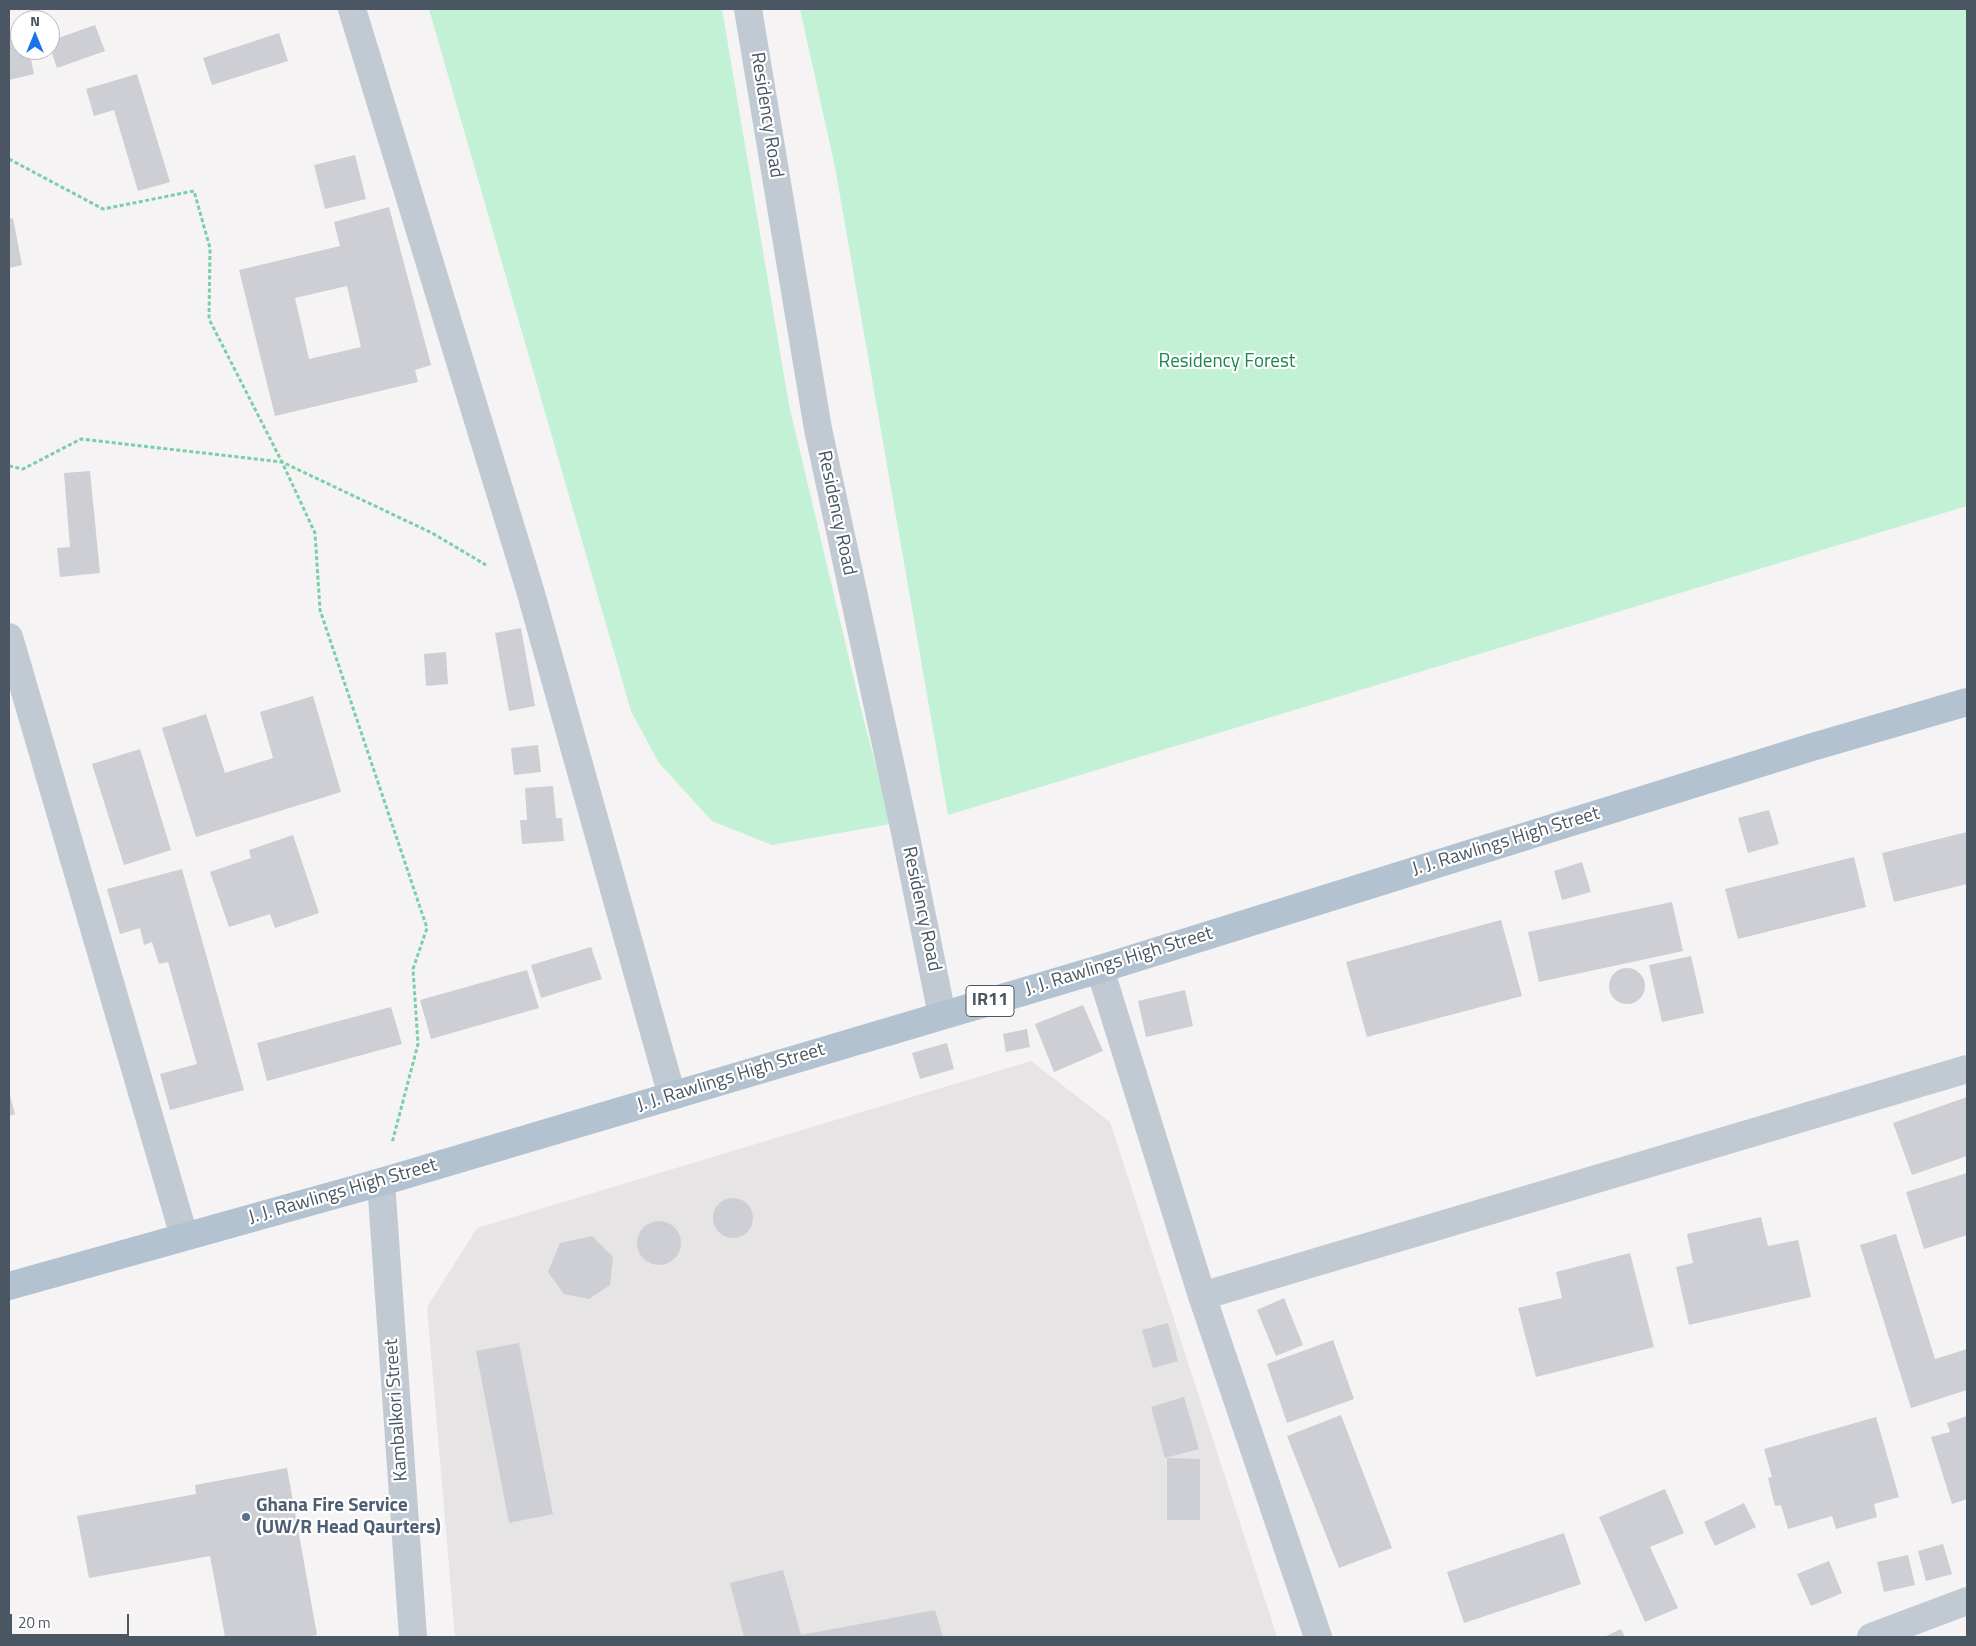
<!DOCTYPE html>
<html>
<head>
<meta charset="utf-8">
<style>
	body { margin:0 }
	#map { position:relative; width:1976px; height:1646px; overflow:hidden; background:#f5f3f3; font-family:"Titillium Web",sans-serif }
	canvas { display:block }
	.frame { position:absolute; inset:0; border:10px solid #4a5661; pointer-events:none }
	.north { position:absolute; left:10px; top:10px; width:50px; height:50px; box-sizing:border-box; background:#fff; border:1px solid #b7bbc0; border-radius:50%; rotate:0deg; font-size:14px; font-weight:700; line-height:20px; text-align:center; color:#4a5661 }
	.north::after { content:''; display:block; margin:auto; width:18px; height:22px; background:#1a73e8; clip-path:polygon(50% 0,100% 100%,50% 72%,0 100%) }
	.scale { position:absolute; left:10px; top:1614px; width:119px; height:22px; box-sizing:border-box; border:2px solid #4a5661; border-top:0; padding-left:6px; font-size:15px; line-height:18px; white-space:nowrap; color:#4a5661; -webkit-text-stroke:4px #fff; paint-order:stroke }
</style>
</head>
<body>
<div id="map">
<canvas width="1976" height="1646"></canvas>
<div class="frame"></div>
<div class="north">N</div>
<div class="scale">20 m</div>
</div>
<script>
const ctx = document.querySelector('canvas').getContext('2d');
ctx.lineJoin = 'round';
function paint(path, color) { ctx.fillStyle = color; ctx.fill(path, 'evenodd'); }
const shape = rows => new Path2D(rows.map(r => 'M' + r).join(''));
function trace(path, color, width, dash) { ctx.strokeStyle = color; ctx.lineWidth = width; ctx.lineCap = dash ? 'butt' : 'round'; ctx.setLineDash(dash || []); ctx.stroke(path); }
function write(font, color, halo, rows, align = 'center') {
  ctx.font = font + ' "Titillium Web",sans-serif'; ctx.lineWidth = 4.5; ctx.setLineDash([]); ctx.textBaseline = 'middle'; ctx.strokeStyle = halo; ctx.fillStyle = color; for (const [text, x, y, turn = 0] of rows) {
    ctx.save(); ctx.translate(x, y); ctx.rotate((+turn || 0) * Math.PI / 180); ctx.textAlign = isNaN(turn) ? turn : align; if (halo) ctx.strokeText(text, 0, 0); ctx.fillText(text, 0, 0); ctx.restore();
  }
}
paint(shape([
	[1031,1061,1110,1122,1277,1637,455,1637,427,1307,477,1228]
]), '#e6e4e5');
paint(shape([
	[429,9,722,9,789,405,860,705,891,824,772,845,712,821,659,763,631,711],
	[800,9,1967,9,1967,506,948,815,835,167]
]), '#c3f1d5');
paint(shape([
	[95,25,105,51,57,68,50,48,50,41],
	[279,33,288,61,212,85,203,58],
	[20,36,20,50,29,50,34,74,9,80,9,38],
	[137,74,170,182,138,191,114,110,94,116,86,89],
	[355,155,366,199,325,209,314,165],
	[389,207,431,365,415,370,418,382,275,416,239,270,340,246,334,222],
	[347,286,361,347,309,359,295,298],
	[13,218,22,265,9,268,9,219],
	[90,471,100,573,60,577,57,548,70,547,64,473],
	[521,628,535,706,509,711,495,633],
	[446,652,448,684,426,686,424,654],
	[313,696,341,792,196,837,162,728,206,714,225,773,273,758,260,712],
	[538,745,541,772,514,775,511,748],
	[140,749,171,850,124,865,92,764],
	[553,786,556,818,562,818,564,841,522,844,520,820,527,820,525,788],
	[1769,810,1779,844,1748,853,1738,818],
	[1967,832,1967,884,1894,902,1882,853],
	[293,835,319,913,275,928,270,914,229,927,210,872,251,858,249,850],
	[1854,857,1866,907,1738,939,1725,889],
	[1582,862,1591,892,1562,900,1554,871],
	[182,869,244,1090,170,1110,160,1074,197,1064,168,962,159,964,152,942,144,945,140,928,120,934,107,889],
	[1672,902,1683,951,1539,982,1528,932],
	[1501,920,1522,996,1367,1037,1346,962],
	[591,947,602,979,541,998,531,965],
	[1691,956,1704,1013,1662,1022,1649,965],
	'1609 986a18 18 0 1 1 36 0a18 18 0 1 1-36 0Z',
	[527,970,539,1008,431,1039,420,1000],
	[1185,990,1193,1026,1146,1037,1138,1001],
	[1083,1005,1103,1051,1054,1072,1035,1024],
	[391,1007,402,1044,267,1081,257,1043],
	[1027,1029,1030,1047,1006,1052,1003,1034],
	[947,1043,954,1069,920,1079,912,1053],
	[9,1092,15,1114,9,1116],
	[1967,1097,1967,1156,1912,1175,1893,1123],
	[1967,1173,1967,1235,1924,1249,1906,1192],
	'713 1218a20 20 0 1 1 40 0a20 20 0 1 1-40 0Z',
	[1761,1217,1768,1246,1798,1240,1811,1297,1689,1325,1676,1267,1693,1263,1687,1234],
	'637 1243a22 22 0 1 1 44 0a22 22 0 1 1-44 0Z',
	[1896,1234,1935,1359,1967,1349,1967,1390,1911,1408,1860,1245],
	[592,1236,613,1257,610,1285,589,1299,564,1294,548,1272,560,1243],
	[1630,1253,1654,1347,1536,1377,1518,1308,1562,1298,1556,1272],
	[1284,1298,1303,1345,1276,1356,1257,1310],
	[1168,1323,1178,1361,1153,1368,1142,1330],
	[1333,1340,1354,1399,1287,1423,1267,1364],
	[519,1343,553,1514,509,1523,476,1351],
	[1184,1397,1199,1449,1165,1458,1151,1407],
	[1341,1415,1392,1548,1339,1568,1287,1436],
	[1967,1416,1967,1499,1952,1504,1931,1437,1950,1432,1947,1423],
	[1876,1417,1899,1497,1874,1504,1877,1517,1836,1529,1832,1516,1788,1529,1781,1505,1775,1506,1768,1478,1772,1477,1764,1449],
	[1167,1458,1200,1459,1200,1520,1167,1520],
	[287,1468,317,1635,306,1637,225,1637,210,1556,89,1578,77,1516,196,1494,195,1485],
	[1665,1489,1684,1533,1650,1547,1678,1608,1645,1622,1599,1517],
	[1744,1503,1756,1527,1715,1546,1704,1522],
	[1564,1533,1581,1584,1464,1623,1447,1572],
	[1943,1544,1952,1574,1926,1581,1918,1551],
	[1908,1555,1915,1585,1884,1592,1877,1562],
	[1829,1561,1842,1593,1811,1606,1797,1574],
	[783,1570,801,1635,935,1610,943,1637,744,1637,730,1583],
	[1621,1629,1625,1637,1604,1637]
]), '#cdcfd5');
trace(shape([
	[9,159,103,209,194,191,210,248,209,319,282,462,315,533,320,610,427,928,413,969,418,1044,392,1143],
	[9,466,23,469,81,439,282,462,432,533,486,565]
]), '#7ad0a6', 3, [4, 2.5]);
trace(shape([
	[352,9,530,590,672,1096],
	[748,9,818,429,906,837,942,1015],
	[9,637,184,1236],
	[1100,969,1202,1296,1318,1637],
	[381,1182,413,1637],
	[1202,1296,1967,1069],
	[1871,1637,1967,1601]
]), '#c1cad2', 28);
trace(shape([
	[9,1286,381,1182,1100,969,1809,748,1967,702]
]), '#b3c2d1', 28);
for (const [x, y, r, color] of [
	[246,1517,5,"#5c6f8a"]
]) { const dot = new Path2D(); dot.arc(x, y, r, 0, 2 * Math.PI); ctx.fillStyle = color; ctx.fill(dot); trace(dot, '#fff', 2); }
for (const [x, y, w] of [
	[990,1001,48]
]) { const box = new Path2D(); box.roundRect(x - w / 2, y - 15.5, w, 31, 4); ctx.fillStyle = '#fff'; ctx.fill(box); trace(box, '#4a5661', 1); }
write('bold 18px', '#4a5661', null, [
	["IR11",990,1001]
]);
write('19px', '#4a5661', '#fff', [
	["Residency Road",766,115,81],
	["Residency Road",836,513,78],
	["J. J. Rawlings High Street",1506,842,-17],
	["Residency Road",921,909,78],
	["J. J. Rawlings High Street",1119,962,-17],
	["J. J. Rawlings High Street",731,1078,-17],
	["J. J. Rawlings High Street",343,1192,-16],
	["Kambalkori Street",397,1410,-94]
]);
write('19px', '#17864f', '#fff', [
	["Residency Forest",1227,362]
]);
write('bold 19px', '#4e5e75', '#fff', [
	["Ghana Fire Service",256,1506],
	["(UW/R Head Qaurters)",256,1528]
], 'left');
</script>
</body>
</html>
